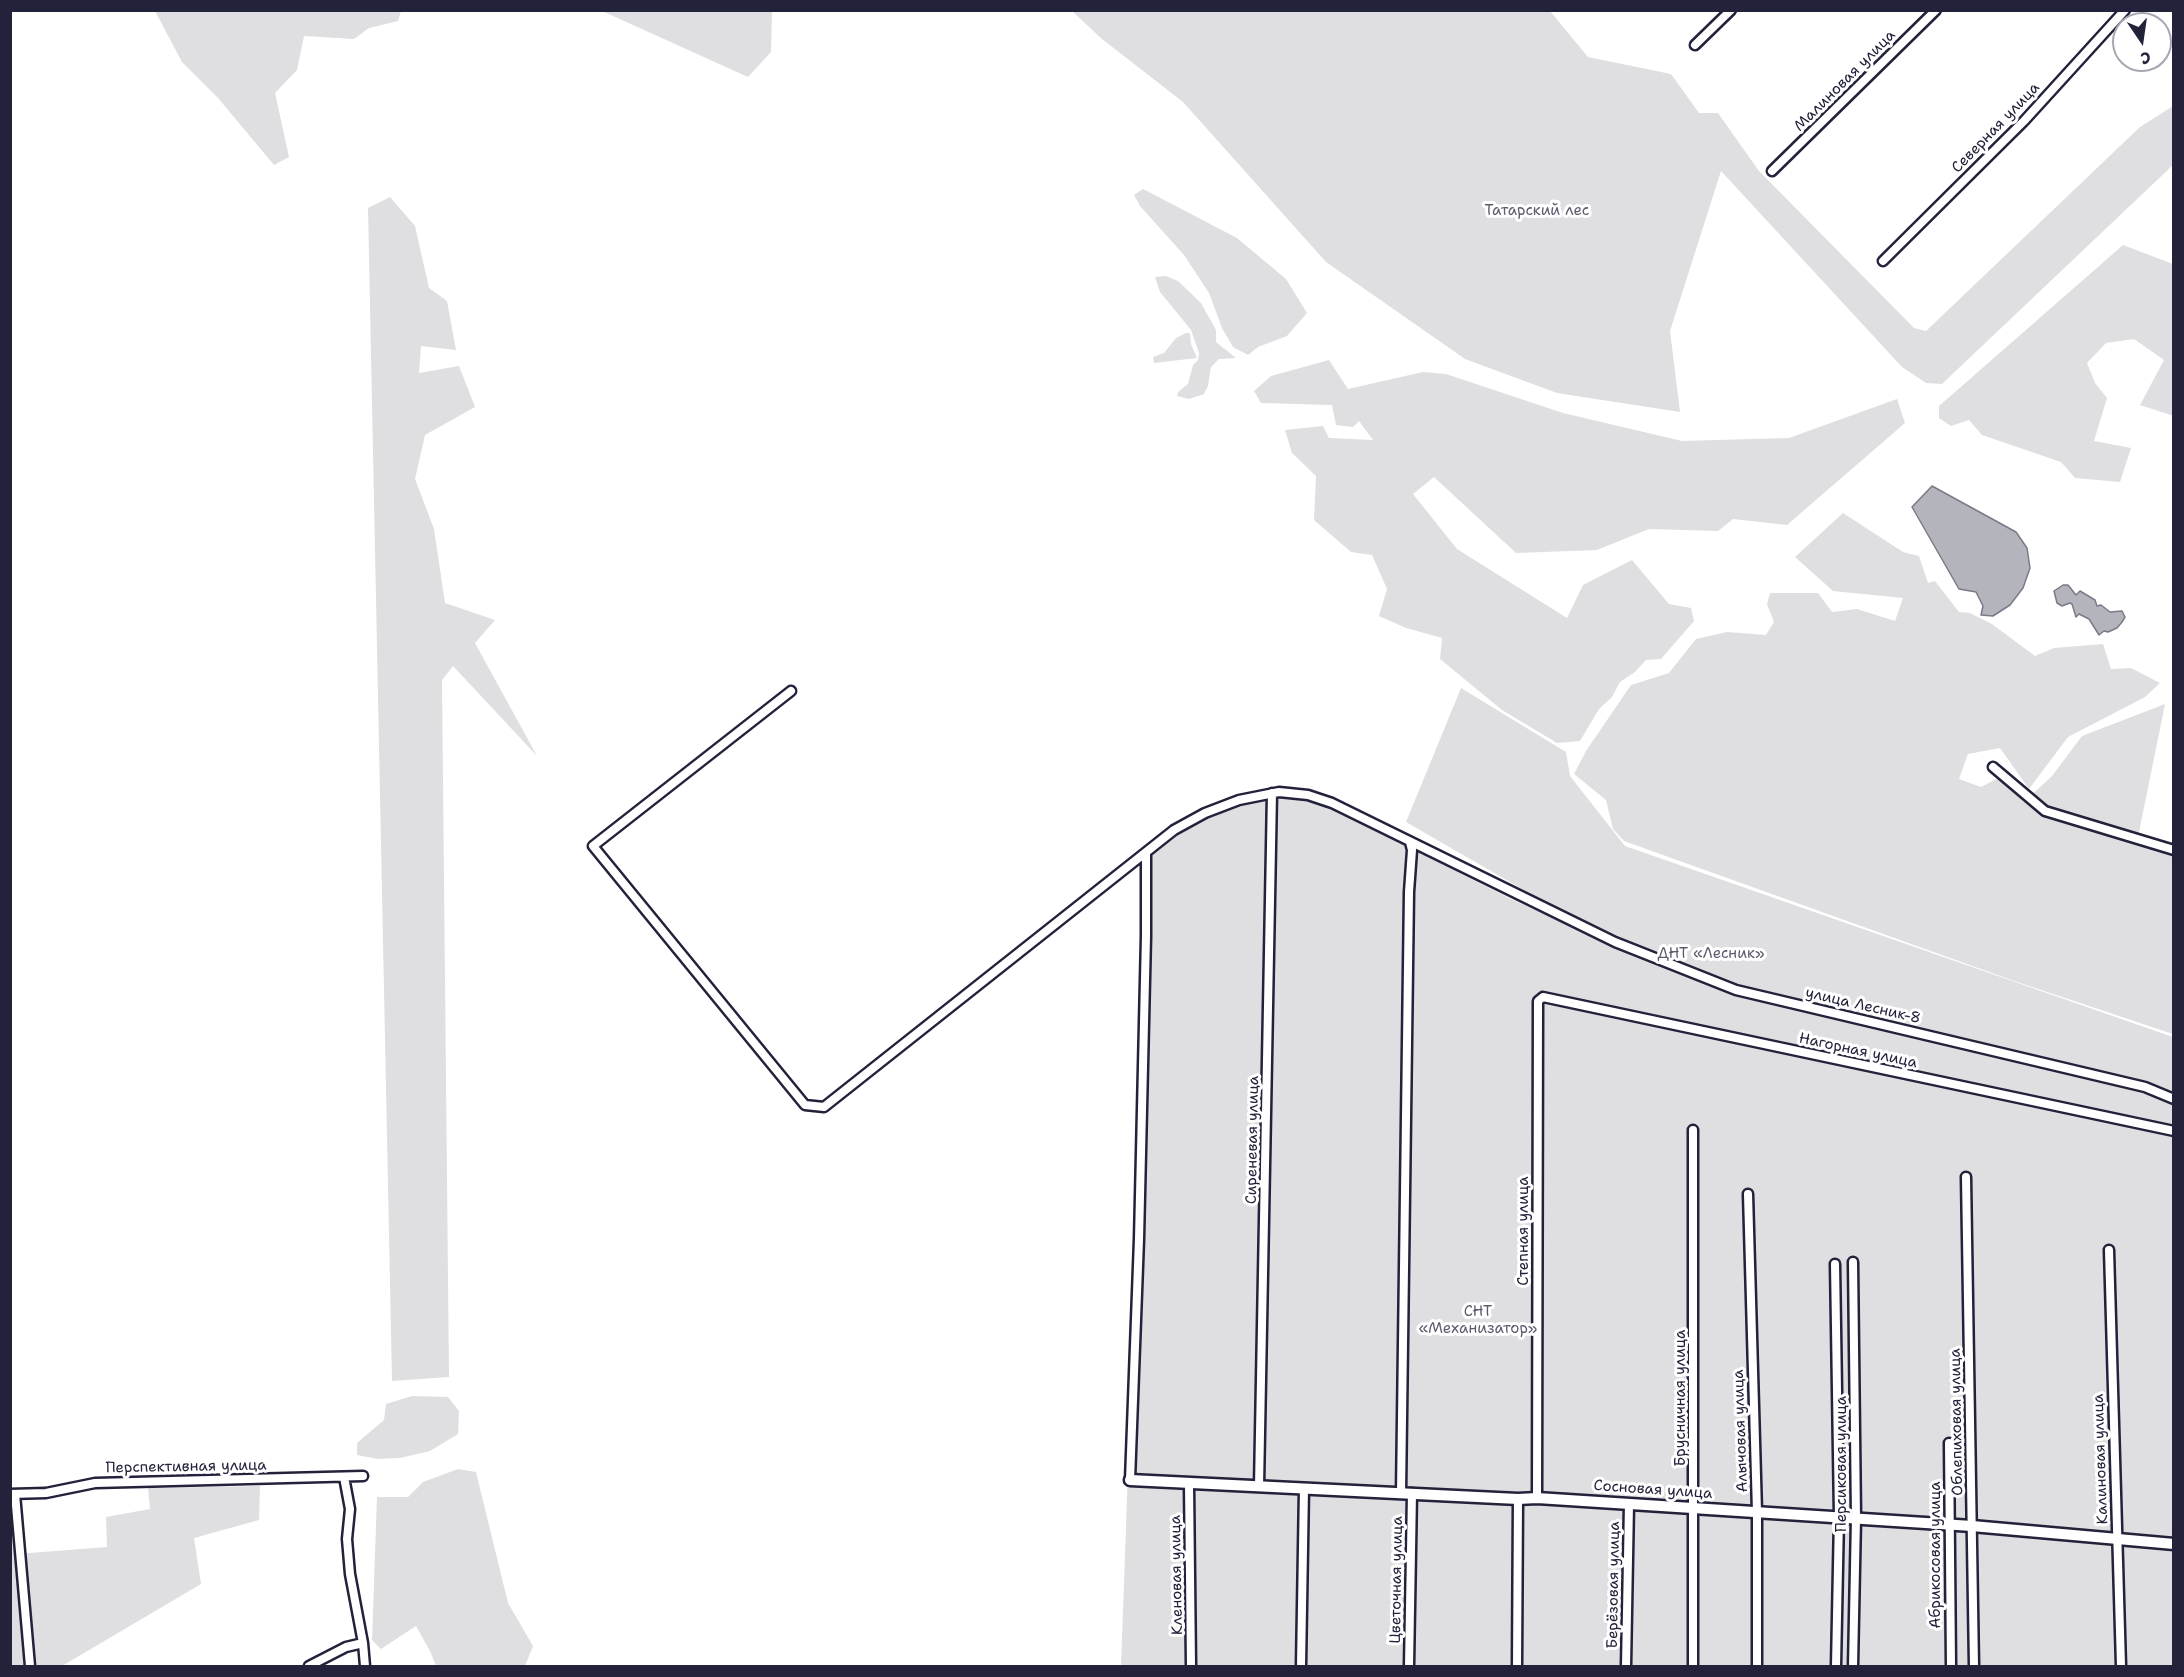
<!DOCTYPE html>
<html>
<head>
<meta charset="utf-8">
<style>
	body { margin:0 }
	#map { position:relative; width:2184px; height:1677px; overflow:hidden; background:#fff; font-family:"Shantell Sans",sans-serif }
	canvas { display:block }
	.frame { position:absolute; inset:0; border:12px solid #22223b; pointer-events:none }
	.north { position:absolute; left:2112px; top:12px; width:60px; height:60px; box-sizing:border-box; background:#fff; border:2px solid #a7a7b1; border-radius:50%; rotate:167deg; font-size:16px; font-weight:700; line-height:24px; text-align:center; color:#22223b }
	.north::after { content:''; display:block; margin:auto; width:21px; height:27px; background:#22223b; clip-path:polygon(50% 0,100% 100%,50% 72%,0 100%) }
</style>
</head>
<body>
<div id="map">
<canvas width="2184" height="1677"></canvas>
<div class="frame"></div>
<div class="north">С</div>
</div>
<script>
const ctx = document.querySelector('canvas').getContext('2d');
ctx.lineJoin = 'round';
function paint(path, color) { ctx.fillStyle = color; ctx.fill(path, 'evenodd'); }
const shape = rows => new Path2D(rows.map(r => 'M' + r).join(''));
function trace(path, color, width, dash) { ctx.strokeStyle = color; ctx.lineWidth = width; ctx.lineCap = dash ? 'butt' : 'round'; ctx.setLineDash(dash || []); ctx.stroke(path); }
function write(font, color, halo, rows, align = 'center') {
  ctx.font = font + ' "Shantell Sans",sans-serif'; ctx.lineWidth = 6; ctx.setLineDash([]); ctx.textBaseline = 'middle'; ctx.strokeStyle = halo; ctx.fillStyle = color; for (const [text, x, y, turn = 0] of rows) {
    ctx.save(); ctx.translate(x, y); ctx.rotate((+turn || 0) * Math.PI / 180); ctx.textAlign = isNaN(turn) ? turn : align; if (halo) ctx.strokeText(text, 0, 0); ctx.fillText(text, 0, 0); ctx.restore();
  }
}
paint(shape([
	[155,11,401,11,398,21,369,28,354,39,304,36,297,70,275,93,289,157,274,165,218,98,182,62],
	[602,11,772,11,771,52,748,77],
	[1072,11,1550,11,1588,57,1671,74,1699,113,1718,113,1759,171,1914,328,1926,331,2140,127,2173,106,2173,165,1942,384,1926,383,1902,367,1721,171,1670,331,1680,412,1557,393,1465,359,1326,262,1183,102,1102,39],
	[1143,189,1237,238,1286,279,1307,313,1287,336,1258,347,1248,355,1233,347,1222,328,1209,293,1184,255,1140,206,1134,195],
	[390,197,415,226,429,288,447,301,456,350,421,346,419,373,459,366,475,407,425,435,415,479,434,529,445,603,495,620,475,643,537,756,453,666,442,680,449,1377,392,1381,368,208],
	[2123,245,2173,264,2174,416,2140,405,2164,360,2134,339,2106,343,2087,363,2095,383,2107,398,2094,441,2131,448,2120,482,2075,478,2061,462,1982,435,1969,420,1951,426,1939,418,1939,406],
	[1166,276,1178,281,1201,303,1216,330,1216,342,1236,358,1219,359,1211,367,1208,386,1204,394,1189,399,1177,396,1178,392,1188,384,1193,365,1198,360,1199,353,1191,330,1160,292,1155,277],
	[1186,333,1190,333,1191,344,1197,358,1154,363,1153,357,1164,353,1176,338],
	[1329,360,1348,389,1423,372,1446,374,1563,413,1682,441,1789,438,1897,399,1905,423,1787,525,1733,519,1718,531,1649,529,1597,550,1516,553,1434,477,1413,494,1457,549,1567,618,1583,585,1632,560,1669,604,1691,608,1694,621,1661,659,1646,660,1635,672,1620,682,1612,697,1599,709,1580,741,1557,743,1502,710,1440,659,1442,638,1406,628,1379,616,1387,589,1372,555,1351,552,1314,520,1316,476,1292,453,1285,430,1323,426,1329,438,1373,440,1359,421,1353,427,1336,425,1332,405,1261,403,1254,391,1271,376],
	[1843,513,1903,552,1919,556,1928,583,1935,581,1959,612,1970,613,1992,624,2035,656,2054,648,2103,644,2111,669,2131,668,2160,683,2145,697,2068,737,2029,789,2000,748,1968,754,1959,779,1981,787,2002,776,2024,802,2052,776,2082,736,2165,704,2138,837,2173,851,2173,1034,2017,982,1624,841,1613,829,1606,800,1574,774,1586,751,1631,685,1669,673,1696,639,1727,632,1766,635,1774,622,1767,604,1770,593,1818,593,1832,612,1857,609,1895,621,1903,598,1833,591,1795,557],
	[1461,688,1566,752,1570,776,1625,846,2173,1037,2173,1666,1121,1666,1150,856,1185,825,1251,799,1285,796,1319,802,1513,900,1636,956,1638,945,1555,908,1406,822],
	[412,1396,448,1397,459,1411,458,1434,430,1451,400,1458,378,1459,357,1455,357,1443,384,1420,386,1404],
	[458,1469,476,1472,508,1603,533,1646,525,1666,436,1666,430,1651,416,1626,381,1649,372,1640,377,1497,408,1497,423,1482],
	[260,1486,259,1520,194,1538,201,1584,62,1666,11,1666,10,1500,12,1499,17,1554,107,1547,106,1517,150,1509,148,1488]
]), '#dfdfe2');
const water = shape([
	[1932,486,2016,532,2027,548,2030,568,2023,588,2010,605,1993,616,1981,615,1983,606,1976,592,1959,589,1912,507,1932,486],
	[2063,585,2068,585,2076,595,2080,591,2095,600,2097,606,2101,605,2110,612,2122,611,2125,617,2122,622,2117,628,2108,632,2104,631,2099,635,2089,619,2079,614,2076,617,2072,604,2070,603,2062,606,2057,603,2054,591,2063,585]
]);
paint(water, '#b4b4bc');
trace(water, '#7a7a88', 1.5);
const minor = shape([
	[1695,45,1731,10],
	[1772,171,1936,10],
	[1883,261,2024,121,2125,10],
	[791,691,593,846,805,1105,824,1107,1174,830,1205,813,1239,800,1279,792,1308,795,1332,803,1615,942,1736,990,2145,1087,2174,1099],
	[1993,767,2045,811,2174,850],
	[1693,1130,1693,1666],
	[1966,1177,1974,1666],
	[1748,1194,1757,1512,1757,1666],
	[2109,1250,2121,1666],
	[1853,1262,1856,1518,1853,1666],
	[1835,1264,1839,1517,1836,1666],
	[1949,1443,1951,1666],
	[344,1477,350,1509,347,1539,350,1574,363,1643],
	[1130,1480,1139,1239,1146,936,1146,853],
	[1189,1484,1191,1666],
	[1259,1486,1272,793],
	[1401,1493,1409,892,1412,850,1410,842],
	[10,1494,46,1493,95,1483,363,1476],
	[15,1494,30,1666],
	[1537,1498,1538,1001,1543,997,2174,1131],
	[309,1666,346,1647,363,1643,365,1666],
	[1301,1666,1304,1488],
	[1409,1666,1412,1493],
	[1517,1666,1518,1499],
	[1626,1666,1629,1504]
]);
const tertiary = shape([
	[1130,1480,1518,1499,1537,1498,1972,1526,2174,1544]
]);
trace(minor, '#22223b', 13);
trace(tertiary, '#22223b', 15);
trace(minor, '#fff', 8);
trace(tertiary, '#fff', 10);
write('15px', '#22223b', '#fff', [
	["Малиновая улица",1845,81,-45],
	["Северная улица",1996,128,-46],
	["улица Лесник-8",1863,1006,13],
	["Нагорная улица",1858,1051,12],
	["Сиреневая улица",1253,1140,-89],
	["Степная улица",1524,1231,-90],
	["Брусничная улица",1681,1398,-90],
	["Облепиховая улица",1957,1422,-91],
	["Алычовая улица",1741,1431,-92],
	["Калиновая улица",2101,1459,-92],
	["Персиковая улица",1842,1464,-90],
	["Перспективная улица",186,1467,-1],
	["Сосновая улица",1653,1490,4],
	["Абрикосовая улица",1936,1555,-90],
	["Кленовая улица",1177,1575,-91],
	["Цветочная улица",1397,1580,-89],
	["Берёзовая улица",1614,1585,-89]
]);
write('15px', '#5b5b6d', '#fff', [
	["Татарский лес",1537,211],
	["ДНТ «Лесник»",1711,954],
	["СНТ",1478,1312],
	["«Механизатор»",1478,1329]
]);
</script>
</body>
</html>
